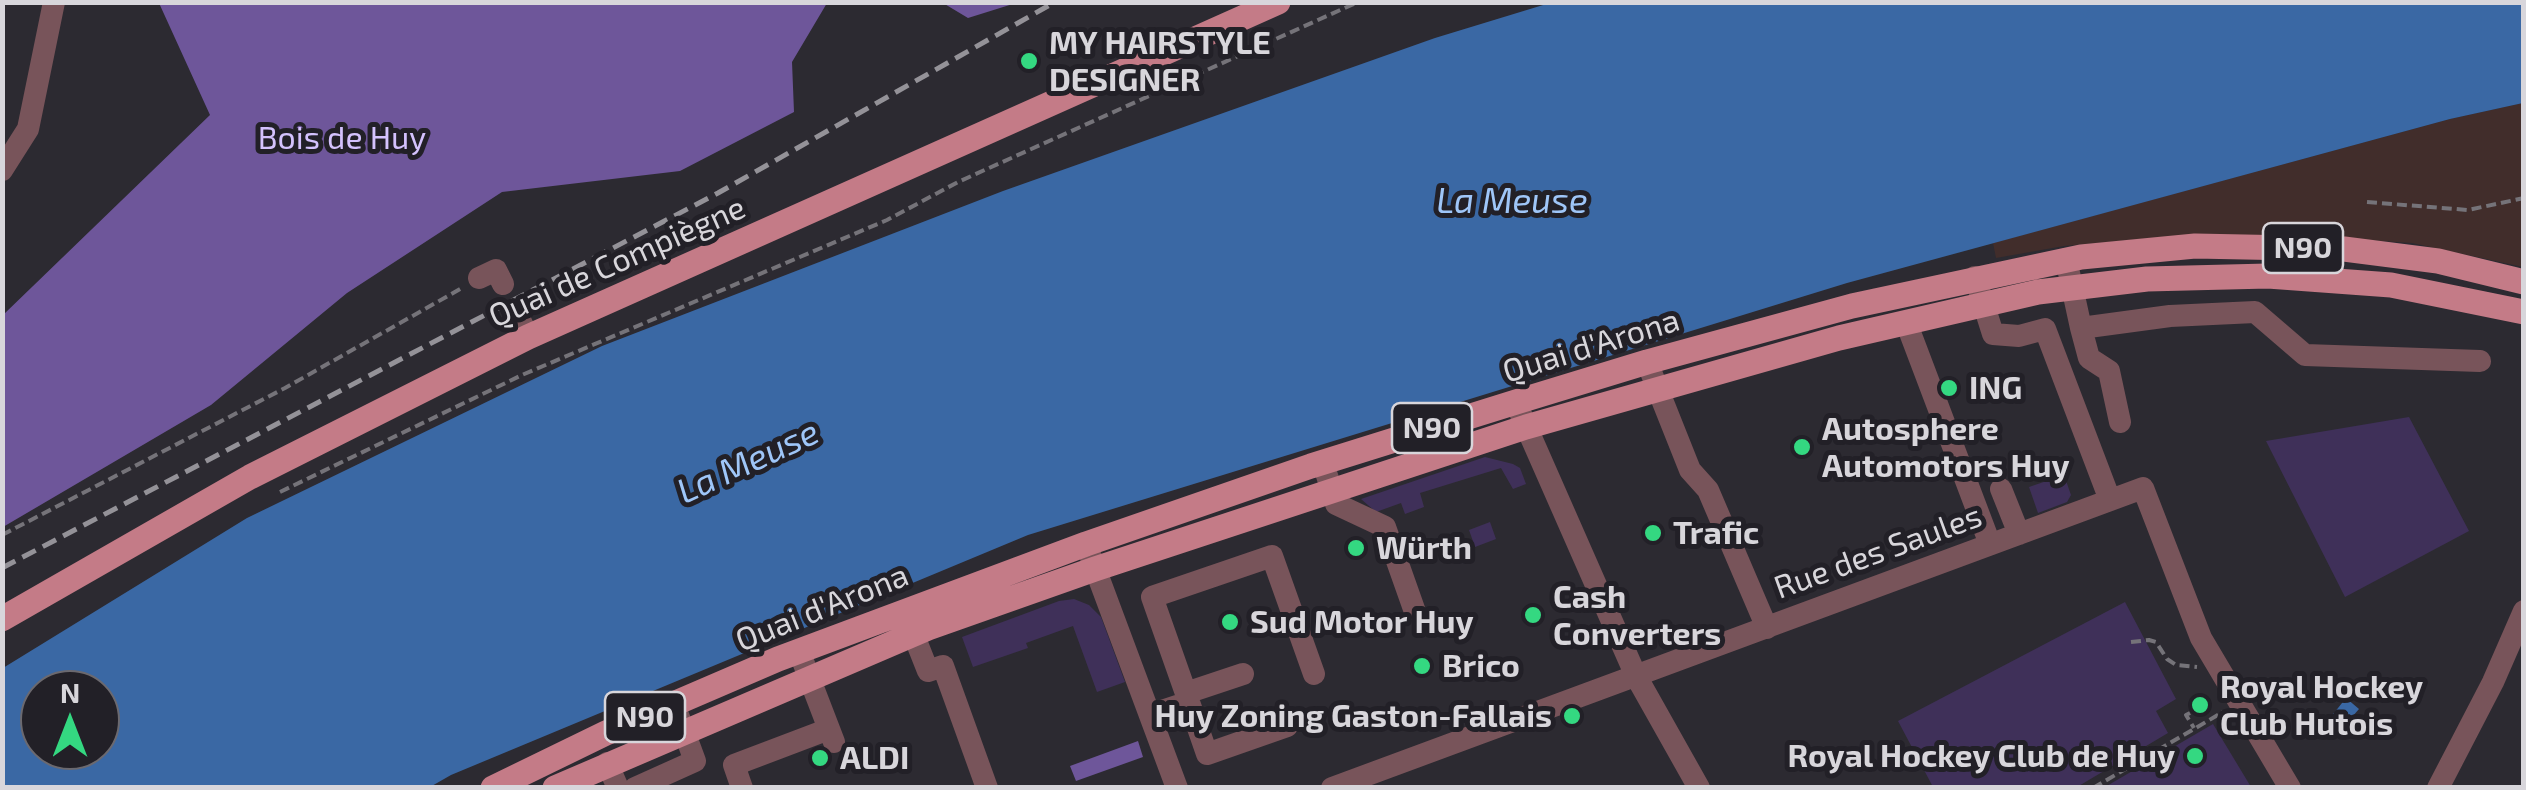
<!DOCTYPE html>
<html>
<head>
<meta charset="utf-8">
<style>
	body { margin:0 }
	#map { position:relative; width:2526px; height:790px; overflow:hidden; background:#2c2a31; font-family:"Exo 2",sans-serif }
	canvas { display:block }
	.frame { position:absolute; inset:0; border:5px solid #d8d6db; pointer-events:none }
	.north { position:absolute; left:20px; top:670px; width:100px; height:100px; box-sizing:border-box; background:#222027; border:2px solid #6b696f; border-radius:50%; rotate:0deg; font-size:28px; font-weight:700; line-height:40px; text-align:center; color:#d8d6db }
	.north::after { content:''; display:block; margin:auto; width:35px; height:45px; background:#34d881; clip-path:polygon(50% 0,100% 100%,50% 72%,0 100%) }
</style>
</head>
<body>
<div id="map">
<canvas width="2526" height="790"></canvas>
<div class="frame"></div>
<div class="north">N</div>
</div>
<script>
const ctx = document.querySelector('canvas').getContext('2d');
ctx.lineJoin = 'round';
function paint(path, color) { ctx.fillStyle = color; ctx.fill(path, 'evenodd'); }
const shape = rows => new Path2D(rows.map(r => 'M' + r).join(''));
function trace(path, color, width, dash) { ctx.strokeStyle = color; ctx.lineWidth = width; ctx.lineCap = dash ? 'butt' : 'round'; ctx.setLineDash(dash || []); ctx.stroke(path); }
function write(font, color, halo, rows, align = 'center') {
  ctx.font = font + ' "Exo 2",sans-serif'; ctx.lineWidth = 10; ctx.setLineDash([]); ctx.textBaseline = 'middle'; ctx.strokeStyle = halo; ctx.fillStyle = color; for (const [text, x, y, turn = 0] of rows) {
    ctx.save(); ctx.translate(x, y); ctx.rotate((+turn || 0) * Math.PI / 180); ctx.textAlign = isNaN(turn) ? turn : align; if (halo) ctx.strokeText(text, 0, 0); ctx.fillText(text, 0, 0); ctx.restore();
  }
}
paint(shape([
	[2523,103,2523,267,2412,243,2289,235,2176,236,2064,246,1996,258,1993,243,2450,119]
]), '#412d2b');
paint(shape([
	[2409,417,2469,531,2345,597,2266,441],
	[1485,457,1513,464,1520,468,1526,484,1513,489,1501,468,1420,493,1424,507,1405,514,1401,503,1376,512,1361,499],
	[2064,475,2071,495,2067,502,2038,513,2029,487],
	[1490,522,1496,539,1475,547,1469,530],
	[1074,599,1089,605,1101,617,1125,682,1097,692,1073,626,1026,643,1028,648,973,667,962,637,1059,601],
	[2125,602,2176,699,2156,711,2168,733,2077,787,1933,787,1898,721],
	[2213,724,2251,787,2105,787]
]), '#3f3059');
paint(shape([
	[159,3,827,3,792,62,794,112,680,171,502,192,347,293,211,405,3,527,3,315,210,115],
	[943,3,1016,3,968,18],
	[1138,741,1143,757,1076,781,1070,766]
]), '#6e569a');
paint(shape([
	[1553,2,2523,3,2523,103,2450,119,1847,283,1028,535,451,775,430,787,3,787,3,668,247,518,602,346,1003,191,1435,38],
	[40,690,100,690,100,750,40,750],
	[2346,698,2359,709,2338,733,2326,723]
]), '#3a68a4');
trace(shape([
	[2367,202,2468,210,2524,198],
	[280,492,522,375,887,220,958,182,1358,2],
	[2,535,285,388,462,288],
	[1421,558,1427,556],
	[2131,642,2149,640,2156,642,2167,659,2176,665,2197,667],
	[2190,713,2186,715,2194,728],
	[2093,788,2223,712]
]), '#757379', 4, [10, 5]);
trace(shape([
	[2,170,28,129,54,2],
	[2066,259,2081,328,2170,316,2255,312,2305,355,2480,361],
	[1975,277,1993,334,2019,336,2045,329,2110,500],
	[479,278,496,270,503,284],
	[517,313,528,337],
	[1906,322,1990,544],
	[2081,328,2089,358,2109,371,2120,422],
	[1647,362,1690,470,1708,490,1767,628],
	[1519,410,1636,676,1699,788],
	[1323,463,1336,504,1385,527,1414,609],
	[2001,489,2019,534],
	[1089,552,1177,788],
	[907,618,928,671,943,666,987,788],
	[799,651,834,742],
	[1186,693,1243,674],
	[1189,702,1207,754,1287,726],
	[1150,715,1189,702,1152,597,1272,556,1314,674],
	[607,763,618,788],
	[635,788,695,761,674,704],
	[742,788,734,765,829,729],
	[1332,788,2143,488,2201,638,2290,788],
	[2438,788,2493,682,2524,611]
]), '#78545a', 22);
trace(shape([
	[2,619,250,477,528,337,1278,2],
	[493,788,606,733,778,659,1086,544,1311,466,1516,402,1647,362,1852,306,2081,257,2195,246,2344,249,2438,261,2524,282],
	[555,788,928,628,1095,569,1526,427,1839,338,2038,292,2147,279,2268,276,2391,285,2524,312]
]), '#c47b87', 25);
trace(shape([
	[2,568,718,193,1055,2]
]), '#949298', 5, [15, 8]);
for (const [x, y, r, color] of [
	[1029,61,10,"#34d881"],
	[1949,388,10,"#34d881"],
	[1802,447,10,"#34d881"],
	[1653,533,10,"#34d881"],
	[1356,548,10,"#34d881"],
	[1533,615,10,"#34d881"],
	[1230,622,10,"#34d881"],
	[1422,666,10,"#34d881"],
	[2200,705,10,"#34d881"],
	[1572,716,10,"#34d881"],
	[2195,756,10,"#34d881"],
	[820,758,10,"#34d881"]
]) { const dot = new Path2D(); dot.arc(x, y, r, 0, 2 * Math.PI); ctx.fillStyle = color; ctx.fill(dot); trace(dot, '#222027', 4); }
for (const [x, y, w] of [
	[2303,248,80],
	[1432,428,80],
	[645,717,80]
]) { const box = new Path2D(); box.roundRect(x - w / 2, y - 25, w, 50, 8); ctx.fillStyle = '#222027'; ctx.fill(box); trace(box, '#d8d6db', 2.5); }
write('bold 30px', '#d8d6db', null, [
	["N90",2303,248],
	["N90",1432,428],
	["N90",645,717]
]);
write('bold 32px', '#d8d6db', '#222027', [
	["MY HAIRSTYLE",1049,43],
	["DESIGNER",1049,80],
	["ING",1969,388],
	["Autosphere",1822,429],
	["Automotors Huy",1822,466],
	["Trafic",1673,533],
	["Würth",1376,548],
	["Cash",1553,597],
	["Converters",1553,634],
	["Sud Motor Huy",1250,622],
	["Brico",1442,666],
	["Royal Hockey",2220,687],
	["Club Hutois",2220,724],
	["Huy Zoning Gaston-Fallais",1552,716,"right"],
	["Royal Hockey Club de Huy",2175,756,"right"],
	["ALDI",840,758]
], 'left');
write('32px', '#d4c2fd', '#222027', [
	["Bois de Huy",342,138]
]);
write('32px', '#d8d6db', '#222027', [
	["Quai de Compiègne",617,262,-24],
	["Quai d'Arona",1591,346,-17],
	["Rue des Saules",1878,552,-20],
	["Quai d'Arona",822,608,-22]
]);
write('italic 35px', '#9fc6f8', '#222027', [
	["La Meuse",1512,201],
	["La Meuse",748,462,-25]
]);
</script>
</body>
</html>
